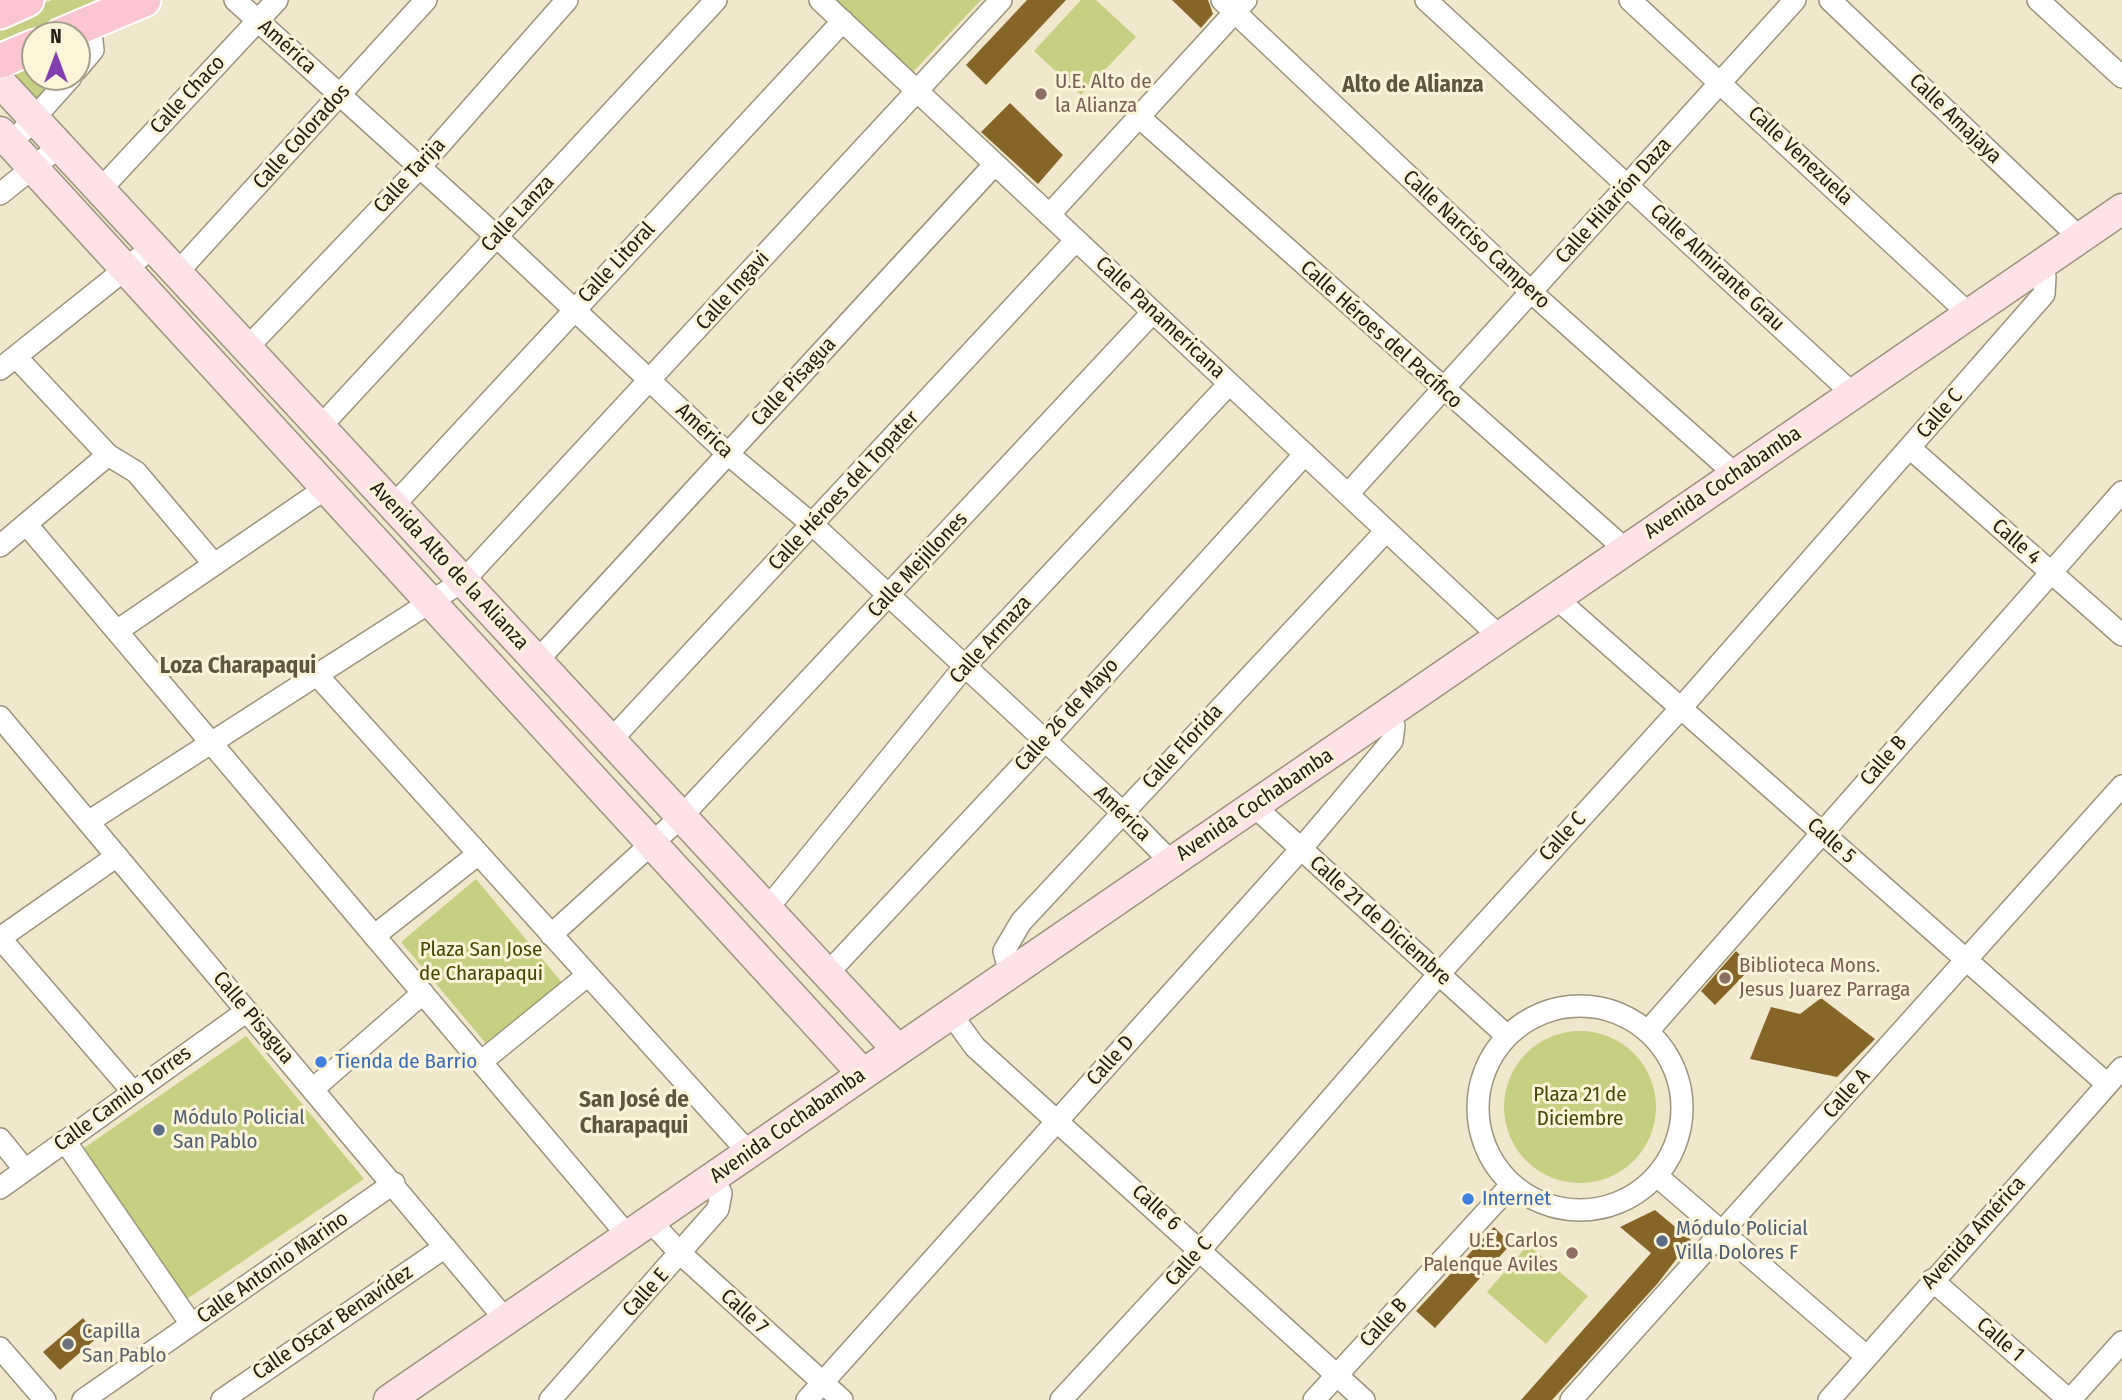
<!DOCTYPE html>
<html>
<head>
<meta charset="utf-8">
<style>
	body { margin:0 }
	#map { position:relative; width:2122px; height:1400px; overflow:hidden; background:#f0e7cc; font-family:"Fira Sans Condensed",sans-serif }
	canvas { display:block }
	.north { position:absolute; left:21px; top:21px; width:70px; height:70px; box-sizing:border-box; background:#fdf5d9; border:2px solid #a59f8a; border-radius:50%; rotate:0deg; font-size:19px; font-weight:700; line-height:28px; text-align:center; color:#211e14 }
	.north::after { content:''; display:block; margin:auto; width:24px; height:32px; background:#823db0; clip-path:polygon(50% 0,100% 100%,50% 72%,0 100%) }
</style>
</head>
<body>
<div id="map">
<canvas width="2122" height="1400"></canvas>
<div class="north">N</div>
</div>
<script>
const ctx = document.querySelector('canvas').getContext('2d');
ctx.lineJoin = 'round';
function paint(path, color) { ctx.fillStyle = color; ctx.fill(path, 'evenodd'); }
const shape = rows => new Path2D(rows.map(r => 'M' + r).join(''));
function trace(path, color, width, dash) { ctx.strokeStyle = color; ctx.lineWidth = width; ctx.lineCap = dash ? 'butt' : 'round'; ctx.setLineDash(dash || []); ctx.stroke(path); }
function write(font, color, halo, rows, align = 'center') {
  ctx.font = font + ' "Fira Sans Condensed",sans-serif'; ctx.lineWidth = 6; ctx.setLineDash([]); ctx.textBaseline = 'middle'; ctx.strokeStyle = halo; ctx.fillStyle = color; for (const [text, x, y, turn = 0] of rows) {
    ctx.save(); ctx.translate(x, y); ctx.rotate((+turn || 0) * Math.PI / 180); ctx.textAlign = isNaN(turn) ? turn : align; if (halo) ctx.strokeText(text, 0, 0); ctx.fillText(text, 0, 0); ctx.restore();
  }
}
paint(shape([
	[52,0,120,0,0,51,0,21],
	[825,0,981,0,908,77],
	[1081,0,1096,0,1136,37,1081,95,1034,51],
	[35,59,35,77,60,77,41,99,34,99,13,76,14,67],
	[476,879,563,984,488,1046,401,942],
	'1504 1107a76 76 0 1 1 152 0a76 76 0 1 1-152 0Z',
	[246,1036,364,1179,187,1299,84,1148],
	[1528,1245,1588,1296,1546,1344,1487,1292]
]), '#c7cf82');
paint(shape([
	[1027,0,1066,0,986,85,966,65],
	[1172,0,1208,0,1213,14,1201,28],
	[1010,103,1063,155,1038,184,981,132],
	[1736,951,1752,967,1715,1005,1701,991],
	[1821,998,1875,1039,1837,1077,1750,1059,1771,1007,1800,1014],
	[1655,1210,1691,1240,1658,1283,1552,1400,1521,1400,1651,1253,1620,1227],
	[1494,1227,1511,1244,1435,1328,1416,1311],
	[83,1318,98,1337,60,1370,43,1352]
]), '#876427');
const street = shape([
	[235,0,497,237,728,454,813,525,1122,812,1171,862],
	[820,0,1500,637],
	[1222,0,1531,292,1735,474],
	[1426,0,1853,394],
	[1630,0,1969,314],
	[1830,0,2080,238],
	[2038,0,2122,77],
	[77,69,93,50,90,23],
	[1139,117,1626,550],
	[11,144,71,77],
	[100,190,277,0],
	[0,194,60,146],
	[1049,215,1246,0],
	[177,273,426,0],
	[247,348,419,168,567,0],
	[16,357,108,455,136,472,214,564],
	[0,369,153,247],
	[320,427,716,0],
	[1910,448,2122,635],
	[1348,494,1795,0],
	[393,506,843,21],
	[27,525,628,1236],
	[0,546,108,455],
	[1556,598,2107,1084],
	[117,631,326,488],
	[537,661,995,164],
	[317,675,749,1153],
	[0,717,505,1319],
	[611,740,1076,240],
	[1254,806,1507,1036],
	[88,822,463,581,1001,0],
	[767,909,965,666,1229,384],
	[551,935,681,817,1153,312],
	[374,936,477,855],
	[0,938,133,1092],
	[0,938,117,856],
	[827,974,1045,741,1305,454],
	[1010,974,1004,951,1021,922,1386,531],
	'1478 1108a102 102 0 1 1 204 0a102 102 0 1 1-204 0Z',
	[951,1014,975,1047,1364,1400],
	[1648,1031,2122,492],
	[481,1062,588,975],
	[313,1089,423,993],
	[0,1139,25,1170],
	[65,1141,191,1324],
	[1657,1176,1866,1356],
	[0,1188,247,1011],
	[650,1221,681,1254,842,1400],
	[1932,1280,2069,1400],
	[0,1348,45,1400],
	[83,1400,394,1183],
	[222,1400,445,1247],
	[550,1400,718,1209,721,1193,712,1178],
	[807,1400,1301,849,1392,741,1394,726,1386,715],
	[1061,1400,1201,1249,1439,974,1681,708,2044,294,2045,277,2037,267],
	[1314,1400,1512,1184],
	[1571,1400,2122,786],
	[1829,1400,2122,1068],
	[2070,1400,2122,1342]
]);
const secondary = shape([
	[0,82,898,1050],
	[0,132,863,1074],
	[389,1400,2122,209]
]);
const primary = shape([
	[0,12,27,0],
	[61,35,144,0],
	[0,61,35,46]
]);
trace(street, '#9b937a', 24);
trace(secondary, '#9b937a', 33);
trace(primary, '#fff', 37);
trace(street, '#fff', 21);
trace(secondary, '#fde2e8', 30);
trace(primary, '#fbc6d1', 33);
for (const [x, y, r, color] of [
	[1041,94,7,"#8d6e63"],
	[1725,978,7,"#8d6e63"],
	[321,1062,7,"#3f7fe0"],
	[159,1130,7,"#5c6f8a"],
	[1468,1199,7,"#3f7fe0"],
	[1662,1241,7,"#5c6f8a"],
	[1572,1253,7,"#8d6e63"],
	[68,1344,7,"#6b7280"]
]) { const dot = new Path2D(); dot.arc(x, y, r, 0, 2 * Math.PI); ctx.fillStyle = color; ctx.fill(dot); trace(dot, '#fdf5d9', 2.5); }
write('21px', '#211e14', '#fdf5d9', [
	["América",287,47,42],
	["Calle Chaco",188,95,-47],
	["Calle Amajaya",1955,119,44],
	["Calle Colorados",302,137,-48],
	["Calle Venezuela",1800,156,43],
	["Calle Tarija",410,176,-47],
	["Calle Hilarión Daza",1614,201,-48],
	["Calle Lanza",518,214,-47],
	["Calle Narciso Campero",1476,240,43],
	["Calle Litoral",617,263,-47],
	["Calle Almirante Grau",1717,268,43],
	["Calle Ingavi",733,291,-48],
	["Calle Panamericana",1160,318,43],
	["Calle Héroes del Pacífico",1381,335,42],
	["Calle Pisagua",794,382,-47],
	["Calle C",1940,414,-49],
	["América",704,431,43],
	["Avenida Cochabamba",1723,483,-34],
	["Calle Héroes del Topater",844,491,-47],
	["Calle 4",2016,542,41],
	["Calle Mejillones",918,565,-47],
	["Avenida Alto de la Alianza",449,566,47],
	["Calle Armaza",991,640,-48],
	["Calle 26 de Mayo",1067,715,-48],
	["Calle Florida",1183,747,-47],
	["Calle B",1884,761,-49],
	["Avenida Cochabamba",1255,805,-34],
	["América",1122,814,44],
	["Calle C",1563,837,-48],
	["Calle 5",1831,841,42],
	["Calle 21 de Diciembre",1380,921,42],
	["Calle Pisagua",253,1018,50],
	["Calle D",1111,1061,-48],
	["Calle A",1847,1094,-48],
	["Calle Camilo Torres",123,1099,-36],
	["Avenida Cochabamba",788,1126,-35],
	["Calle 6",1156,1208,42],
	["Avenida América",1974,1233,-48],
	["Calle C",1189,1262,-48],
	["Calle Antonio Marino",273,1268,-35],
	["Calle E",646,1293,-48],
	["Calle 7",744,1312,42],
	["Calle Oscar Benavídez",333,1323,-34],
	["Calle B",1384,1323,-47],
	["Calle 1",2000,1340,41]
]);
write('21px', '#785e54', '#fdf5d9', [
	["U.E. Alto de",1055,82],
	["la Alianza",1055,106],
	["Biblioteca Mons.",1739,966],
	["Jesus Juarez Parraga",1739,990],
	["U.E. Carlos",1558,1241,"right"],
	["Palenque Aviles",1558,1265,"right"]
], 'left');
write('21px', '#444802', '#fdf5d9', [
	["Plaza San Jose",481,950],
	["de Charapaqui",481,974],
	["Plaza 21 de",1580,1095],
	["Diciembre",1580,1119]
]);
write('21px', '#366cbe', '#fdf5d9', [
	["Tienda de Barrio",335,1062],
	["Internet",1482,1199]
], 'left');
write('21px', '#4e5e75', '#fdf5d9', [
	["Módulo Policial",173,1118],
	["San Pablo",173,1142],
	["Módulo Policial",1676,1229],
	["Villa Dolores F",1676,1253]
], 'left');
write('21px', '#5b616d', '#fdf5d9', [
	["Capilla",82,1332],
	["San Pablo",82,1356]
], 'left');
write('bold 23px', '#5e563f', '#fdf5d9', [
	["Alto de Alianza",1413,86],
	["Loza Charapaqui",238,667],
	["San José de",634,1101],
	["Charapaqui",634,1127]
]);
</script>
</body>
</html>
